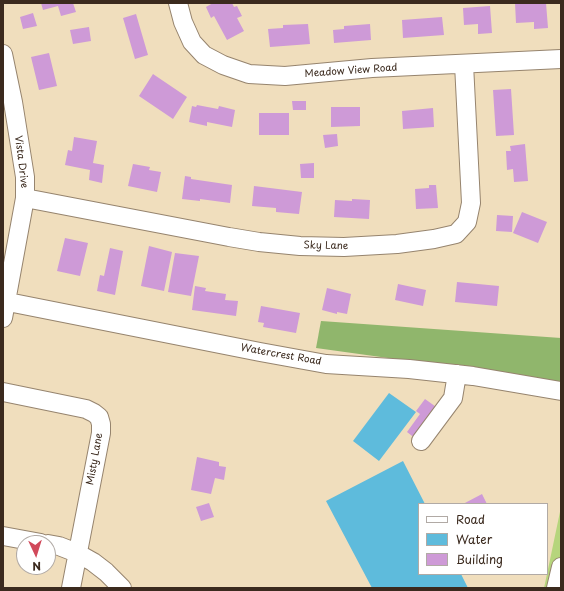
<!DOCTYPE html>
<html>
<head>
<meta charset="utf-8">
<style>
	body { margin:0 }
	#map { position:relative; width:564px; height:591px; overflow:hidden; background:#f0debd; font-family:"Playpen Sans",sans-serif }
	canvas { display:block }
	.frame { position:absolute; inset:0; border:4px solid #3b2a1e; pointer-events:none }
	.legend { position:absolute; left:418px; top:503px; width:130px; height:72px; box-sizing:border-box; background:#fff; border:1px solid #b1aaa5; margin:0; padding:5px 7px; list-style:none; font-size:12px; color:#3b2a1e }
	.legend li { display:flex; align-items:center; gap:8px; height:20px }
	.legend b { width:20px; border:1px solid #b1aaa5 }
	.north { position:absolute; left:16px; top:535px; width:40px; height:40px; box-sizing:border-box; background:#fff; border:1px solid #b1aaa5; border-radius:50%; rotate:176deg; font-size:11px; font-weight:700; line-height:16px; text-align:center; color:#3b2a1e }
	.north::after { content:''; display:block; margin:auto; width:14px; height:18px; background:#d1495b; clip-path:polygon(50% 0,100% 100%,50% 72%,0 100%) }
</style>
</head>
<body>
<div id="map">
<canvas width="564" height="591"></canvas>
<div class="frame"></div>
<ul class="legend">
<li><b style="height:5px;background:#fff"></b>Road</li>
<li><b style="height:11px;background:#5ebbdc"></b>Water</li>
<li><b style="height:11px;background:#ce9ad7"></b>Building</li>
</ul>
<div class="north">N</div>
</div>
<script>
const ctx = document.querySelector('canvas').getContext('2d');
ctx.lineJoin = 'round';
function paint(path, color) { ctx.fillStyle = color; ctx.fill(path, 'evenodd'); }
const shape = rows => new Path2D(rows.map(r => 'M' + r).join(''));
function trace(path, color, width, dash) { ctx.strokeStyle = color; ctx.lineWidth = width; ctx.lineCap = dash ? 'butt' : 'round'; ctx.setLineDash(dash || []); ctx.stroke(path); }
function write(font, color, halo, rows, align = 'center') {
  ctx.font = font + ' "Playpen Sans",sans-serif'; ctx.lineWidth = 3; ctx.setLineDash([]); ctx.textBaseline = 'middle'; ctx.strokeStyle = halo; ctx.fillStyle = color; for (const [text, x, y, turn = 0] of rows) {
    ctx.save(); ctx.translate(x, y); ctx.rotate((+turn || 0) * Math.PI / 180); ctx.textAlign = isNaN(turn) ? turn : align; if (halo) ctx.strokeText(text, 0, 0); ctx.fillText(text, 0, 0); ctx.restore();
  }
}
paint(shape([
	[561,507,561,588,544,588,547,574]
]), '#b6d57c');
paint(shape([
	[321,321,561,338,561,382,316,348]
]), '#90b66c');
paint(shape([
	[389,393,416,412,379,461,353,441],
	[403,461,425,504,419,504,419,574,461,574,468,588,372,588,326,501]
]), '#5ebbdc');
paint(shape([
	[41,3,73,3,76,12,61,16,58,6,43,10],
	[213,3,232,3,234,7,237,6,242,16,237,18,244,31,227,40,214,16,211,18,206,7],
	[515,3,546,3,548,28,534,29,534,22,516,23],
	[490,6,492,33,478,34,478,24,464,25,463,8],
	[33,13,37,26,23,29,20,17],
	[136,14,148,55,135,59,123,18],
	[442,17,444,35,403,38,402,20],
	[308,24,310,44,270,47,268,29,283,28,283,25],
	[370,24,371,40,334,43,333,30,344,29,344,26],
	[89,27,91,41,73,44,70,30],
	[49,53,57,86,39,90,31,57],
	[153,74,187,97,173,119,139,96],
	[511,89,514,135,496,136,493,90],
	[292,101,306,101,306,110,293,110],
	[197,105,218,109,219,106,235,110,232,127,207,122,207,126,189,122,192,106,196,107],
	[331,107,360,107,360,126,331,127],
	[433,108,434,127,403,129,402,111],
	[259,113,289,113,289,135,259,135],
	[337,134,338,146,325,148,323,135],
	[74,137,97,141,93,163,104,165,102,183,89,180,90,170,65,165,68,150,72,151],
	[525,144,528,181,514,182,513,169,507,170,506,151,511,151,510,146],
	[314,163,314,178,301,178,300,164],
	[133,164,150,167,149,170,161,172,157,192,128,186],
	[185,176,191,177,191,179,232,185,230,203,200,199,200,201,182,199],
	[429,185,436,185,438,208,416,209,415,189,429,188],
	[254,186,302,192,299,214,276,212,276,208,252,206],
	[352,199,370,200,369,219,334,217,335,200,352,201],
	[522,212,547,222,538,243,513,233],
	[497,215,513,216,512,232,496,231],
	[65,238,88,243,80,276,57,271],
	[149,246,172,252,164,291,141,286],
	[110,248,123,251,115,295,97,291,100,275,104,276],
	[175,253,199,256,191,296,168,292],
	[457,282,499,286,497,306,455,302],
	[398,284,426,290,423,306,395,300],
	[195,286,206,288,205,291,226,294,225,300,238,301,236,316,192,310],
	[327,288,351,294,347,314,337,312,337,314,322,310],
	[261,306,300,313,296,333,263,327,264,323,258,322],
	[425,399,439,409,416,439,407,432,420,414,416,411],
	[197,457,219,462,219,466,226,467,224,480,215,478,211,494,191,490],
	[482,494,487,504,463,504],
	[209,503,214,517,201,521,196,507]
]), '#ce9ad7');
const minor = shape([
	[178,3,183,22,192,42,204,55,223,65,249,74,285,76,372,68,561,59],
	[3,54,13,102,25,177,25,198,3,318],
	[25,198,229,237,259,242,300,246,344,247,397,244,434,239,456,234,467,222,471,203,464,64],
	[3,301,260,352,326,364,409,369,473,376,561,391],
	[3,392,86,409,94,413,99,417,101,424,101,433,71,588],
	[421,441,453,398,457,374],
	[3,536,41,543],
	[48,544,59,546,77,553,93,562,106,572,122,588],
	[556,588,561,567]
]);
trace(minor, '#96846e', 20);
trace(minor, '#fff', 18);
write('10px', '#3b2a1e', '#fff', [
	["Meadow View Road",351,71,-4],
	["Vista Drive",21,162,83],
	["Sky Lane",326,246,1],
	["Watercrest Road",281,355,10],
	["Misty Lane",95,459,-80]
]);
</script>
</body>
</html>
